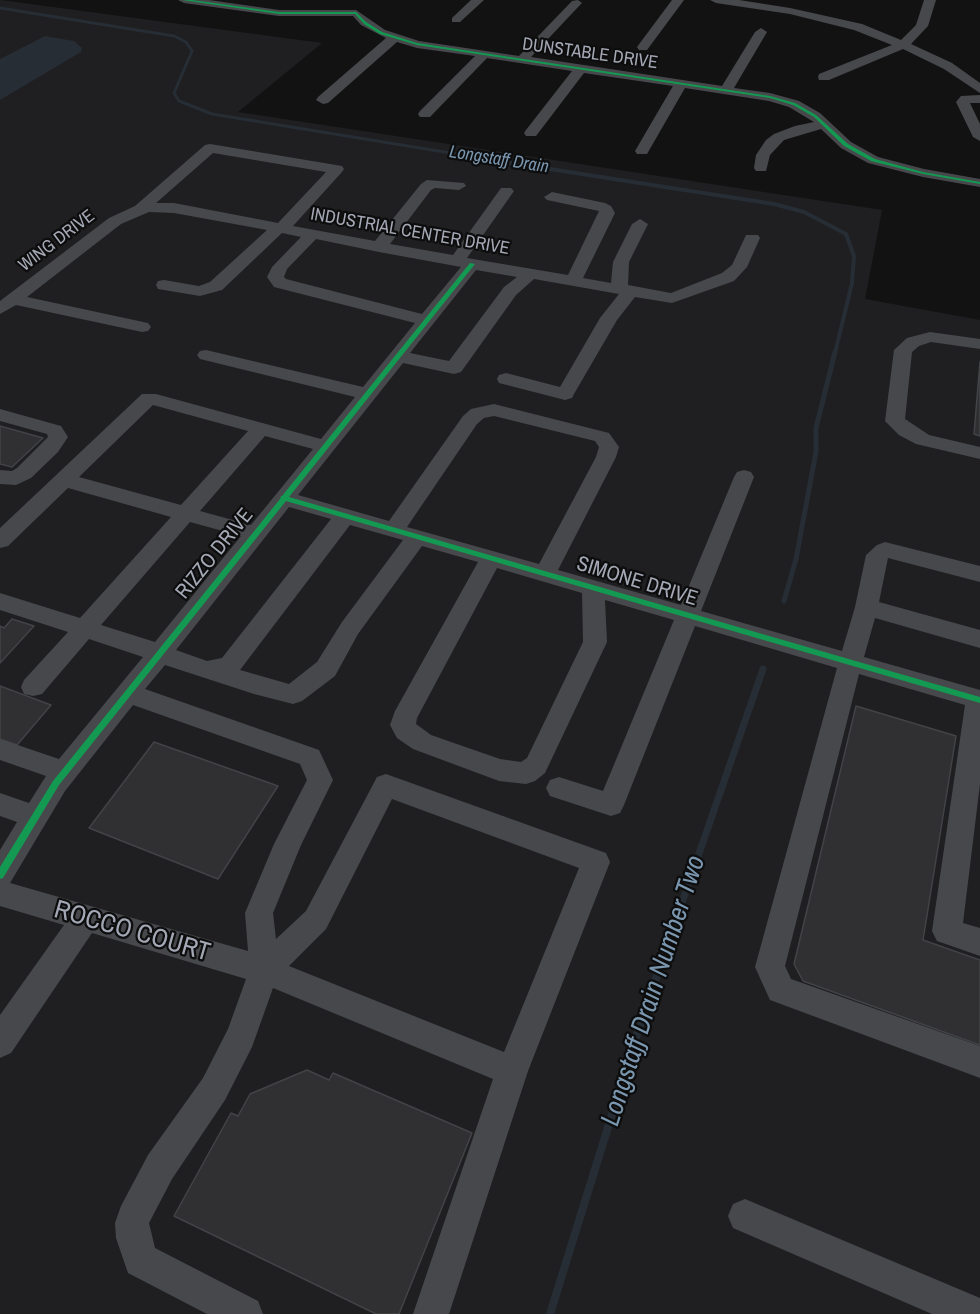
<!DOCTYPE html>
<html>
<head>
<meta charset="utf-8">
<style>
	body { margin:0 }
	canvas { display:block; background:#121213 }
</style>
</head>
<body>
<canvas width="980" height="1314"></canvas>
<script>
const ctx = document.querySelector('canvas').getContext('2d');
ctx.lineJoin = 'round';
function paint(path, color) { ctx.fillStyle = color; ctx.fill(path, 'evenodd'); }
const shape = rows => new Path2D(rows.map(r => 'M' + r).join(''));
function trace(path, color, width, dash) { ctx.strokeStyle = color; ctx.lineWidth = width; ctx.lineCap = dash ? 'butt' : 'round'; ctx.setLineDash(dash || []); ctx.stroke(path); }
function write(font, color, halo, rows, align = 'center') {
  ctx.font = font + ' "Archivo Narrow",sans-serif'; ctx.lineWidth = 4.5; ctx.setLineDash([]); ctx.textBaseline = 'middle'; ctx.strokeStyle = halo; ctx.fillStyle = color; for (const [text, x, y, turn = 0] of rows) {
    ctx.save(); ctx.translate(x, y); ctx.rotate((+turn || 0) * Math.PI / 180); ctx.textAlign = isNaN(turn) ? turn : align; if (halo) ctx.strokeText(text, 0, 0); ctx.fillText(text, 0, 0); ctx.restore();
  }
}
paint(shape([
	[0,0,322,43,238,112,882,210,865,299,980,320,980,1314,0,1314]
]), '#1f1f21');
paint(shape([
	[45,36,74,41,82,48,81,52,0,100,0,59]
]), '#262d34');
trace(shape([
	[0,8,174,36,186,42,192,51,174,93,179,101,212,114,469,156]
]), '#262d34', 3);
trace(shape([
	[460,155,774,204,804,212,846,234,854,256,852,283,835,353]
]), '#262d34', 4);
trace(shape([
	[784,601,796,559,816,452,816,428,835,352]
]), '#262d34', 5);
trace(shape([
	[677,917,763,669]
]), '#262d34', 7);
trace(shape([
	[550,1314,638,1031,678,915]
]), '#262d34', 8);
const building = shape([
	[980,362,980,436,974,434,980,362],
	[0,426,43,438,12,467,0,464,0,426],
	[12,619,34,626,0,663,0,626,4,628,12,619],
	[0,686,51,705,17,745,0,739,0,686],
	[856,706,956,736,923,940,980,960,980,1045,803,981,794,964,856,706],
	[154,742,278,786,218,879,89,828,154,742],
	[307,1070,329,1080,333,1073,472,1133,399,1314,376,1314,174,1216,231,1113,238,1116,250,1094,307,1070]
]);
paint(building, '#303032');
trace(building, '#424346', 1.5);
paint(shape([
	[178,0,209,0,279,10,356,10,385,30,419,41,519,56,572,1,578,0,582,3,580,5,531,57,722,86,755,32,761,28,767,32,734,88,770,93,799,101,820,113,851,142,878,157,924,169,980,179,980,187,923,177,868,163,841,148,821,129,784,140,770,155,766,171,756,171,754,168,756,155,766,140,774,134,795,126,814,122,789,107,769,101,685,88,647,154,637,154,635,151,673,86,584,73,536,136,526,136,524,133,526,130,572,71,487,58,430,117,420,117,418,114,420,111,475,56,417,48,397,42,328,103,323,104,316,100,318,97,386,38,361,25,353,16,279,16,184,3,178,0],
	[471,0,484,0,460,22,452,22,452,18,471,0],
	[672,0,684,0,647,50,639,50,637,47,672,0],
	[710,0,739,0,790,8,862,24,901,40,916,25,924,0,936,0,928,26,911,44,952,63,980,83,980,93,944,69,903,49,829,80,819,80,818,77,819,74,892,45,854,30,790,14,716,3,710,0],
	[980,95,980,103,970,103,980,124,980,141,973,137,956,102,961,96,980,95],
	[210,144,342,166,344,169,342,172,293,226,375,241,421,184,427,180,464,183,466,186,459,190,435,188,431,190,390,244,453,255,501,188,511,188,514,191,467,258,568,275,599,211,547,200,544,197,552,192,605,203,611,206,615,213,583,278,611,283,613,262,632,224,640,219,648,224,629,262,628,285,671,293,722,273,732,265,746,235,758,235,760,238,747,267,734,281,672,303,635,297,617,320,574,394,572,398,565,400,499,383,497,379,499,375,506,373,560,387,600,318,619,294,534,279,516,295,461,372,454,374,403,363,298,495,389,521,463,416,471,409,494,404,609,433,619,447,616,457,558,570,681,605,734,477,737,472,744,470,751,472,754,477,701,611,842,651,855,607,866,555,877,545,885,542,980,566,980,582,888,558,879,602,980,630,980,648,875,618,864,657,980,690,980,784,963,923,980,928,980,956,937,941,932,931,965,705,859,674,785,966,791,979,980,1046,980,1078,770,1000,755,967,837,668,695,626,624,805,620,813,611,816,550,796,546,788,550,780,559,777,603,791,674,620,605,600,607,642,545,773,535,781,526,784,499,781,413,749,397,738,390,725,395,711,478,562,422,546,358,634,335,676,302,701,293,704,254,694,165,665,145,689,319,750,333,780,301,845,273,913,276,939,306,911,377,777,386,774,606,853,610,862,528,1071,449,1314,413,1314,493,1079,273,988,252,1047,225,1100,172,1179,149,1223,155,1248,258,1301,263,1314,207,1314,128,1273,116,1238,115,1223,121,1206,148,1155,203,1078,228,1029,246,979,92,933,11,1053,0,1058,0,1015,64,925,0,906,0,850,17,822,0,816,0,793,29,803,46,776,0,760,0,739,59,759,143,657,89,639,42,694,33,696,24,694,21,687,24,680,68,632,0,610,0,593,80,618,171,517,68,488,8,546,0,548,0,528,142,394,156,394,321,439,355,397,200,359,197,355,200,351,206,350,363,387,415,323,274,287,267,277,272,267,301,237,282,233,222,290,200,296,158,289,156,285,158,281,164,280,199,286,210,282,267,230,174,213,149,212,121,224,27,297,148,323,151,327,148,331,142,332,16,305,0,314,0,301,109,218,135,206,205,145,210,144],
	[213,153,326,172,278,223,174,203,156,203,213,153],
	[316,239,379,252,461,267,422,314,286,279,284,277,287,269,316,239],
	[476,270,517,277,504,287,449,361,410,353,476,270],
	[153,405,248,431,181,505,79,477,153,405],
	[494,416,595,441,599,447,596,457,539,564,407,527,477,424,484,418,494,416],
	[265,436,313,449,251,525,200,511,265,436],
	[289,507,331,519,222,658,207,661,176,650,289,507],
	[190,522,241,536,155,642,101,625,190,522],
	[350,525,403,540,342,622,317,662,289,684,240,670,350,525],
	[497,568,582,593,583,642,527,758,521,762,500,759,431,735,416,724,417,718,497,568],
	[133,705,300,764,307,780,274,844,245,913,248,951,10,883,65,791,133,705],
	[392,799,579,868,504,1052,289,966,326,929,392,799],
	[930,332,980,339,980,349,931,342,919,346,912,352,905,419,929,435,980,447,980,459,916,444,899,435,885,421,894,350,907,338,930,332],
	[0,409,61,426,68,437,58,452,31,478,16,485,0,484,0,470,12,471,17,468,48,437,47,434,0,421,0,409],
	[745,1199,980,1298,980,1314,932,1314,733,1228,728,1216,733,1204,745,1199]
]), '#47484b');
paint(shape([
	[182,0,192,0,279,12,356,12,366,22,382,32,417,43,770,96,795,103,816,115,848,144,875,159,923,172,980,182,980,184,923,174,871,161,844,146,814,117,793,105,770,98,417,45,380,34,364,24,355,14,279,14,182,0],
	[470,263,475,264,289,497,980,697,980,703,286,501,59,785,3,878,0,879,0,867,53,781,280,499,281,496,282,496,470,263]
]), '#139951');
write('18px', '#a3a8b4', '#0d0d0e', [
	["DUNSTABLE DRIVE",590,54,8],
	["INDUSTRIAL CENTER DRIVE",410,232,10],
	["WING DRIVE",57,241,-37]
]);
write('italic 18px', '#7a97af', '#0d0d0e', [
	["Longstaff Drain",499,160,9]
]);
write('21px', '#a3a8b4', '#0d0d0e', [
	["RIZZO DRIVE",215,554,-51],
	["SIMONE DRIVE",637,582,17]
]);
write('26px', '#a3a8b4', '#0d0d0e', [
	["ROCCO COURT",132,932,16]
]);
write('italic 27px', '#7a97af', '#0d0d0e', [
	["Longstaff Drain Number Two",654,991,-72]
]);
</script>
</body>
</html>
